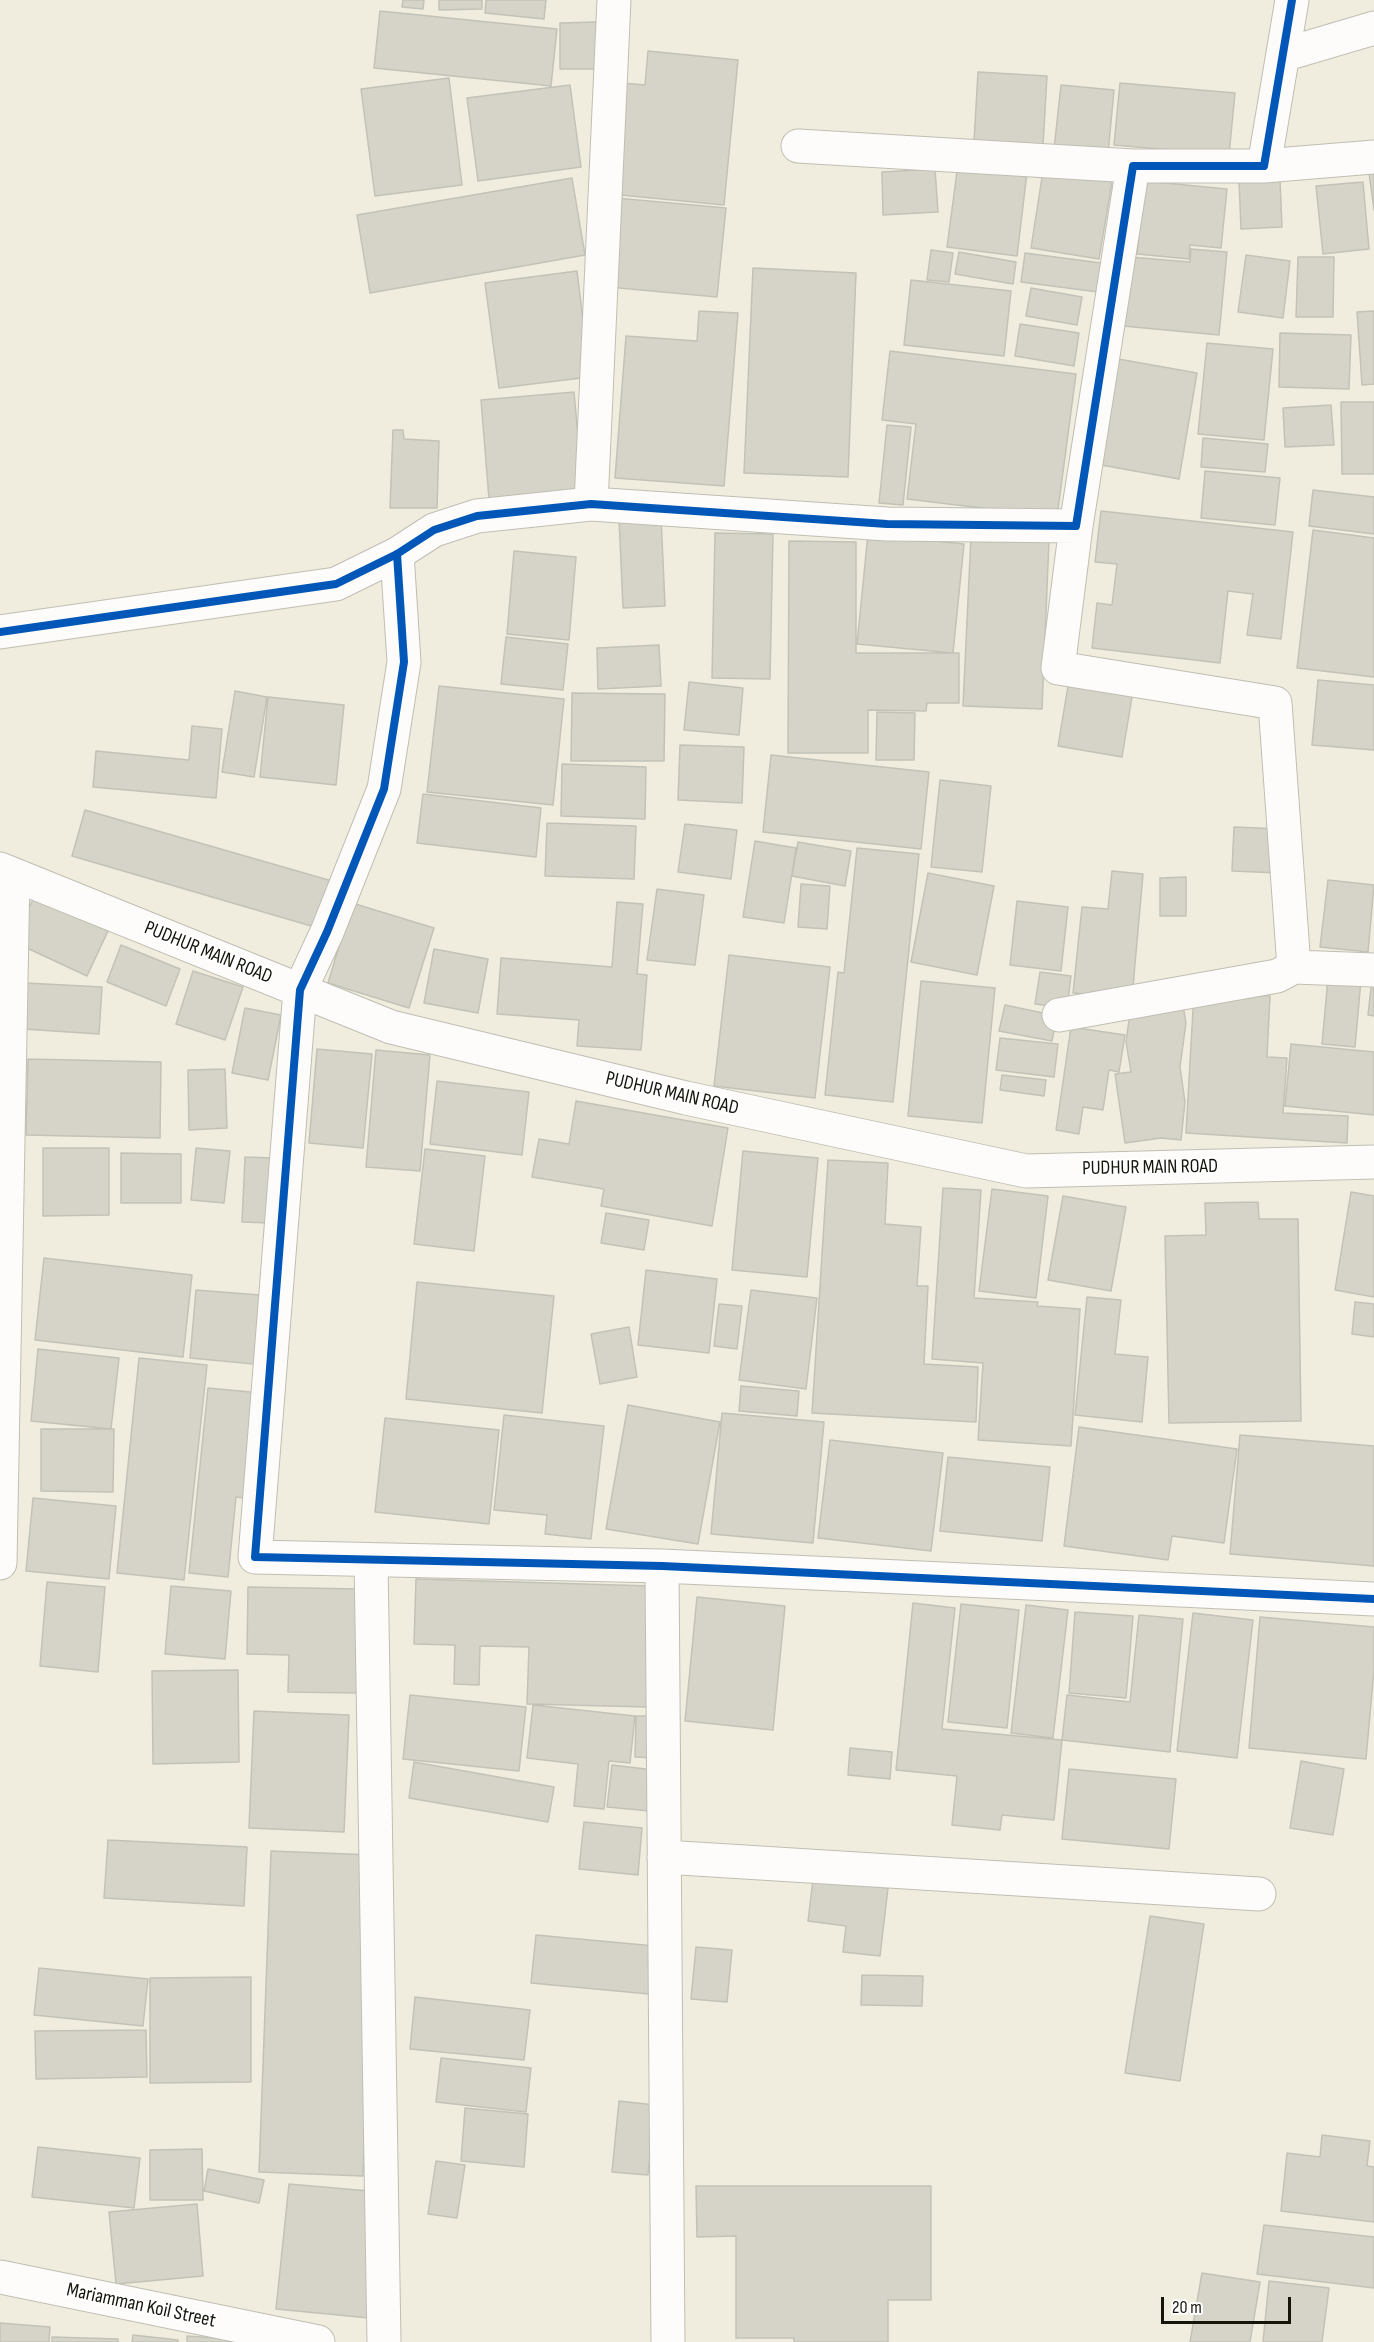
<!DOCTYPE html>
<html>
<head>
<meta charset="utf-8">
<style>
	body { margin:0 }
	#map { position:relative; width:1374px; height:2342px; overflow:hidden; background:#f0eddf; font-family:"Sofia Sans Condensed",sans-serif }
	canvas { display:block }
	.scale { position:absolute; left:1161px; top:2297px; width:130px; height:27px; box-sizing:border-box; border:3px solid #16150c; border-top:0; padding-left:8px; font-size:18px; line-height:21px; white-space:nowrap; color:#16150c; -webkit-text-stroke:4px #fff; paint-order:stroke }
</style>
</head>
<body>
<div id="map">
<canvas width="1374" height="2342"></canvas>
<div class="scale">20 m</div>
</div>
<script>
const ctx = document.querySelector('canvas').getContext('2d');
ctx.lineJoin = 'round';
function paint(path, color) { ctx.fillStyle = color; ctx.fill(path, 'evenodd'); }
const shape = rows => new Path2D(rows.map(r => 'M' + r).join(''));
function trace(path, color, width, dash) { ctx.strokeStyle = color; ctx.lineWidth = width; ctx.lineCap = dash ? 'butt' : 'round'; ctx.setLineDash(dash || []); ctx.stroke(path); }
function write(font, color, halo, rows, align = 'center') {
  ctx.font = font + ' "Sofia Sans Condensed",sans-serif'; ctx.lineWidth = 4.5; ctx.setLineDash([]); ctx.textBaseline = 'middle'; ctx.strokeStyle = halo; ctx.fillStyle = color; for (const [text, x, y, turn = 0] of rows) {
    ctx.save(); ctx.translate(x, y); ctx.rotate((+turn || 0) * Math.PI / 180); ctx.textAlign = isNaN(turn) ? turn : align; if (halo) ctx.strokeText(text, 0, 0); ctx.fillText(text, 0, 0); ctx.restore();
  }
}
const building = shape([
	[403,0,424,0,423,9,402,7,403,0],
	[439,0,482,0,482,9,439,10,439,0],
	[486,0,546,0,544,19,485,13,486,0],
	[380,11,557,29,551,86,374,68,380,11],
	[596,22,596,69,560,69,560,23,596,22],
	[648,51,738,60,724,205,610,194,621,83,645,85,648,51],
	[978,72,1047,76,1043,146,974,142,978,72],
	[449,78,462,185,375,196,361,89,449,78],
	[1120,83,1235,93,1229,155,1114,145,1120,83],
	[570,85,581,167,478,181,467,98,570,85],
	[1061,85,1114,90,1108,154,1054,149,1061,85],
	[958,164,1027,173,1017,256,947,247,958,164],
	[935,169,938,212,883,215,882,172,935,169],
	[1043,171,1112,182,1099,259,1031,248,1043,171],
	[1369,173,1374,173,1374,210,1369,173],
	[572,178,585,255,370,293,357,215,572,178],
	[1280,180,1282,227,1241,229,1239,181,1280,180],
	[1144,181,1227,189,1221,248,1190,245,1189,259,1137,254,1144,181],
	[1363,182,1369,249,1323,254,1316,186,1363,182],
	[616,198,726,208,717,297,608,287,616,198],
	[1191,249,1227,252,1219,335,1123,326,1129,257,1190,262,1191,249],
	[931,250,953,253,949,282,927,280,931,250],
	[959,252,1016,262,1013,284,955,274,959,252],
	[1025,253,1101,263,1098,292,1021,282,1025,253],
	[1246,255,1290,261,1283,318,1238,312,1246,255],
	[1298,257,1334,257,1333,317,1296,317,1298,257],
	[753,268,856,273,848,477,744,473,753,268],
	[577,271,590,377,499,388,485,283,577,271],
	[911,280,1011,291,1004,356,904,345,911,280],
	[1031,288,1082,297,1077,325,1026,316,1031,288],
	[699,311,738,313,724,486,615,478,626,336,697,341,699,311],
	[1374,311,1374,384,1362,385,1357,312,1374,311],
	[1020,324,1079,333,1074,366,1015,356,1020,324],
	[1280,333,1351,335,1349,389,1279,387,1280,333],
	[1207,343,1273,349,1264,440,1198,434,1207,343],
	[890,351,1076,374,1057,517,907,499,916,424,882,420,890,351],
	[1107,357,1197,373,1179,479,1090,463,1107,357],
	[574,392,583,492,489,499,481,400,574,392],
	[1341,402,1374,402,1374,474,1342,474,1341,402],
	[1331,405,1334,445,1285,447,1283,408,1331,405],
	[887,425,911,427,903,505,879,503,887,425],
	[393,430,403,430,404,439,439,441,437,508,390,508,393,430],
	[1203,438,1268,444,1265,472,1201,467,1203,438],
	[1205,471,1280,478,1275,525,1201,518,1205,471],
	[1313,490,1374,497,1374,534,1309,526,1313,490],
	[1101,511,1293,532,1281,639,1247,635,1253,594,1228,591,1220,663,1092,648,1097,603,1112,605,1117,564,1095,562,1101,511],
	[661,516,665,606,623,608,619,518,661,516],
	[1313,530,1374,538,1374,677,1297,668,1313,530],
	[715,533,773,534,770,679,712,678,715,533],
	[868,534,964,544,953,653,857,644,868,534],
	[971,536,1049,540,1042,709,963,706,971,536],
	[789,541,856,542,856,653,959,653,959,703,927,703,926,711,868,710,868,753,788,753,789,541],
	[514,551,576,557,569,640,507,634,514,551],
	[506,637,568,644,563,690,501,684,506,637],
	[659,645,661,686,598,689,597,648,659,645],
	[1070,674,1134,685,1122,757,1058,746,1070,674],
	[1318,680,1374,685,1374,750,1312,745,1318,680],
	[689,682,743,688,739,735,684,730,689,682],
	[439,686,564,699,553,805,427,792,439,686],
	[235,691,267,697,254,777,222,772,235,691],
	[572,693,665,694,664,761,571,761,572,693],
	[268,697,344,705,336,785,260,777,268,697],
	[877,712,915,713,914,760,876,760,877,712],
	[192,726,222,729,216,798,93,787,96,751,189,760,192,726],
	[680,745,744,747,742,803,678,800,680,745],
	[771,755,929,772,921,849,763,832,771,755],
	[562,764,646,767,645,819,561,816,562,764],
	[940,780,991,786,982,872,931,867,940,780],
	[423,794,541,808,536,857,417,843,423,794],
	[85,810,332,881,318,928,72,856,85,810],
	[547,823,636,826,634,879,545,876,547,823],
	[685,824,737,830,731,879,678,872,685,824],
	[1234,827,1281,829,1280,873,1232,871,1234,827],
	[755,841,796,848,784,923,743,917,755,841],
	[798,842,851,851,845,886,792,876,798,842],
	[857,848,919,854,893,1102,825,1095,838,972,844,973,857,848],
	[1112,871,1143,874,1132,998,1073,993,1082,907,1108,909,1112,871],
	[928,873,994,886,977,975,911,962,928,873],
	[1186,877,1186,916,1160,916,1160,878,1186,877],
	[1328,880,1374,885,1368,952,1320,947,1328,880],
	[801,884,830,886,827,929,798,927,801,884],
	[657,889,704,895,695,965,647,960,657,889],
	[34,897,108,931,87,976,14,942,34,897],
	[1017,901,1068,907,1061,971,1010,965,1017,901],
	[617,902,643,904,637,974,647,975,641,1050,577,1046,579,1020,497,1014,501,958,612,967,617,902],
	[352,903,434,928,409,1008,328,983,352,903],
	[121,945,180,969,166,1006,107,982,121,945],
	[434,949,488,959,478,1013,424,1003,434,949],
	[729,955,830,967,815,1098,714,1086,729,955],
	[193,971,243,987,225,1040,176,1024,193,971],
	[1040,972,1071,976,1067,1008,1035,1004,1040,972],
	[1328,978,1361,980,1355,1047,1322,1044,1328,978],
	[921,981,995,988,982,1123,908,1116,921,981],
	[26,983,102,987,99,1034,23,1029,26,983],
	[1371,988,1374,988,1374,1016,1368,1015,1371,988],
	[1194,992,1270,996,1267,1057,1287,1058,1283,1113,1348,1116,1347,1143,1186,1133,1194,992],
	[1005,1005,1057,1016,1052,1041,999,1031,1005,1005],
	[1183,1005,1186,1023,1180,1067,1185,1102,1181,1140,1161,1138,1125,1143,1115,1074,1131,1072,1126,1042,1130,1013,1183,1005],
	[245,1008,281,1015,268,1080,232,1073,245,1008],
	[1071,1027,1125,1035,1119,1072,1109,1070,1103,1110,1083,1107,1079,1134,1056,1130,1071,1027],
	[1000,1038,1058,1044,1054,1077,996,1070,1000,1038],
	[1291,1044,1374,1052,1374,1115,1285,1106,1291,1044],
	[317,1049,372,1054,363,1148,309,1143,317,1049],
	[376,1050,430,1055,420,1171,366,1167,376,1050],
	[28,1059,161,1062,160,1138,26,1135,28,1059],
	[225,1069,227,1128,189,1130,188,1070,225,1069],
	[1002,1075,1046,1080,1044,1096,1000,1090,1002,1075],
	[437,1081,529,1092,522,1155,430,1144,437,1081],
	[576,1101,728,1128,712,1226,601,1206,604,1189,532,1177,539,1139,569,1144,576,1101],
	[43,1148,109,1148,109,1215,43,1216,43,1148],
	[196,1148,230,1151,224,1203,191,1200,196,1148],
	[425,1149,485,1156,474,1251,414,1244,425,1149],
	[743,1151,818,1158,807,1277,732,1270,743,1151],
	[121,1153,181,1154,181,1203,121,1203,121,1153],
	[245,1157,272,1158,270,1223,242,1222,245,1157],
	[828,1160,888,1163,885,1224,921,1227,917,1286,928,1286,924,1364,978,1367,976,1422,812,1413,828,1160],
	[943,1188,981,1190,974,1298,1038,1302,1037,1306,1080,1309,1071,1446,978,1440,983,1363,932,1359,943,1188],
	[992,1189,1048,1196,1036,1298,979,1291,992,1189],
	[1351,1192,1374,1196,1374,1297,1335,1290,1351,1192],
	[1063,1196,1126,1207,1111,1291,1048,1280,1063,1196],
	[1258,1202,1259,1219,1298,1219,1301,1421,1169,1423,1165,1236,1206,1235,1205,1203,1258,1202],
	[606,1213,649,1220,644,1250,601,1243,606,1213],
	[44,1258,192,1275,183,1357,35,1340,44,1258],
	[646,1270,717,1279,709,1353,638,1345,646,1270],
	[417,1282,554,1296,542,1413,406,1399,417,1282],
	[196,1290,260,1295,254,1364,190,1358,196,1290],
	[751,1290,817,1298,806,1389,739,1380,751,1290],
	[1087,1297,1121,1300,1115,1354,1148,1357,1142,1422,1075,1415,1087,1297],
	[1355,1302,1374,1304,1374,1337,1352,1334,1355,1302],
	[719,1304,742,1306,737,1349,714,1346,719,1304],
	[629,1327,637,1377,600,1384,591,1334,629,1327],
	[38,1349,119,1358,111,1429,31,1421,38,1349],
	[139,1358,207,1365,184,1580,117,1573,139,1358],
	[741,1386,799,1391,797,1416,739,1411,741,1386],
	[208,1388,261,1393,250,1499,236,1497,228,1577,189,1573,208,1388],
	[628,1405,720,1422,698,1544,606,1529,628,1405],
	[722,1413,824,1422,813,1543,711,1534,722,1413],
	[504,1415,604,1426,591,1539,545,1534,547,1515,494,1510,504,1415],
	[385,1418,499,1430,489,1524,375,1512,385,1418],
	[1079,1427,1237,1449,1224,1543,1172,1536,1168,1560,1064,1546,1079,1427],
	[41,1429,114,1429,113,1492,41,1491,41,1429],
	[1240,1435,1374,1446,1374,1566,1230,1554,1240,1435],
	[830,1440,943,1453,931,1551,818,1538,830,1440],
	[948,1457,1050,1467,1042,1541,940,1531,948,1457],
	[33,1498,116,1506,109,1579,26,1571,33,1498],
	[416,1579,651,1586,648,1707,527,1704,529,1647,480,1646,479,1685,454,1684,455,1645,414,1644,416,1579],
	[47,1582,105,1587,98,1672,40,1666,47,1582],
	[171,1586,231,1591,225,1659,165,1654,171,1586],
	[248,1587,359,1589,357,1693,288,1692,289,1655,247,1654,248,1587],
	[697,1597,785,1606,773,1730,685,1721,697,1597],
	[913,1603,955,1608,942,1729,1062,1740,1054,1820,1002,1815,1000,1830,952,1825,957,1776,896,1770,913,1603],
	[961,1604,1019,1610,1007,1728,948,1722,961,1604],
	[1026,1605,1068,1610,1053,1738,1011,1733,1026,1605],
	[1075,1612,1133,1616,1126,1698,1069,1693,1075,1612],
	[1193,1613,1253,1620,1237,1758,1177,1751,1193,1613],
	[1139,1615,1183,1619,1170,1752,1062,1740,1067,1695,1130,1702,1139,1615],
	[1260,1617,1374,1627,1374,1670,1366,1759,1249,1748,1260,1617],
	[238,1670,239,1762,153,1764,152,1671,238,1670],
	[410,1695,526,1707,519,1771,403,1759,410,1695],
	[533,1705,635,1716,630,1763,609,1761,604,1809,574,1806,578,1764,527,1758,533,1705],
	[254,1711,349,1715,344,1832,249,1828,254,1711],
	[636,1716,655,1716,654,1758,635,1757,636,1716],
	[850,1748,892,1752,890,1779,848,1775,850,1748],
	[1301,1761,1344,1769,1333,1835,1290,1828,1301,1761],
	[414,1762,554,1787,548,1822,409,1798,414,1762],
	[612,1765,654,1770,650,1811,607,1807,612,1765],
	[1069,1769,1176,1779,1169,1849,1062,1839,1069,1769],
	[584,1822,642,1828,638,1875,579,1869,584,1822],
	[108,1840,247,1847,244,1906,104,1898,108,1840],
	[271,1851,374,1855,363,2176,259,2172,271,1851],
	[813,1880,888,1888,880,1956,843,1952,846,1926,808,1921,813,1880],
	[1150,1916,1204,1924,1180,2081,1125,2073,1150,1916],
	[536,1935,655,1946,649,1994,531,1983,536,1935],
	[696,1947,732,1950,727,2002,691,1999,696,1947],
	[39,1968,148,1979,143,2026,34,2015,39,1968],
	[862,1975,923,1976,922,2006,861,2005,862,1975],
	[251,1977,251,2082,150,2083,150,1978,251,1977],
	[415,1997,530,2010,524,2060,410,2049,415,1997],
	[146,2030,147,2077,36,2079,35,2031,146,2030],
	[441,2058,531,2068,526,2112,436,2102,441,2058],
	[619,2101,655,2105,648,2175,612,2172,619,2101],
	[465,2108,528,2114,524,2167,461,2161,465,2108],
	[1322,2135,1370,2141,1367,2166,1374,2167,1374,2222,1281,2211,1287,2153,1320,2157,1322,2135],
	[38,2147,140,2158,134,2208,32,2197,38,2147],
	[202,2149,203,2200,150,2200,150,2150,202,2149],
	[436,2161,465,2165,457,2218,428,2214,436,2161],
	[208,2169,264,2180,259,2203,204,2191,208,2169],
	[289,2184,381,2192,369,2318,276,2309,289,2184],
	[696,2186,931,2186,931,2300,888,2300,888,2342,794,2342,794,2338,736,2338,736,2236,697,2237,696,2186],
	[197,2204,203,2276,116,2284,109,2212,197,2204],
	[1264,2225,1374,2237,1374,2288,1257,2274,1264,2225],
	[1202,2273,1260,2282,1250,2342,1190,2342,1202,2273],
	[1269,2281,1329,2288,1322,2342,1263,2342,1269,2281],
	[0,2323,50,2327,49,2342,0,2342,0,2323],
	[133,2335,178,2340,178,2342,132,2342,133,2335],
	[187,2336,271,2342,187,2342,187,2336],
	[52,2337,118,2339,118,2342,52,2342,52,2337]
]);
paint(building, '#d6d4c8');
trace(building, '#c3c2b7', 1.5);
const minor = shape([
	[1283,55,1374,28],
	[798,146,1133,166],
	[1264,166,1374,157],
	[591,504,614,0],
	[1076,526,1058,668,1275,703,1294,967],
	[397,554,404,662,384,789,327,932,300,990,255,1557,662,1566,1374,1599],
	[0,632,336,584,397,554,434,530,477,516,591,504,887,524,1076,526,1133,166,1264,166,1292,0],
	[0,869,391,1027,686,1098,1026,1171,1374,1162],
	[1059,1015,1277,976,1294,967,1374,970],
	[371,1561,384,2342],
	[0,1563,13,875],
	[662,1566,668,2342],
	[664,1857,1259,1894],
	[0,2277,318,2342]
]);
trace(minor, '#c0beb3', 35);
trace(minor, '#fdfcfa', 33);
trace(shape([
	[397,554,404,662,384,789,327,932,300,990,255,1557,662,1566,1374,1599],
	[0,632,336,584,397,554,434,530,477,516,591,504,887,524,1076,526,1133,166,1264,166,1292,0]
]), '#0057b8', 8);
write('20px', '#16150c', '#fff', [
	["PUDHUR MAIN ROAD",208,953,22],
	["PUDHUR MAIN ROAD",672,1094,13],
	["PUDHUR MAIN ROAD",1150,1168,-1],
	["Mariamman Koil Street",141,2306,12]
]);
</script>
</body>
</html>
